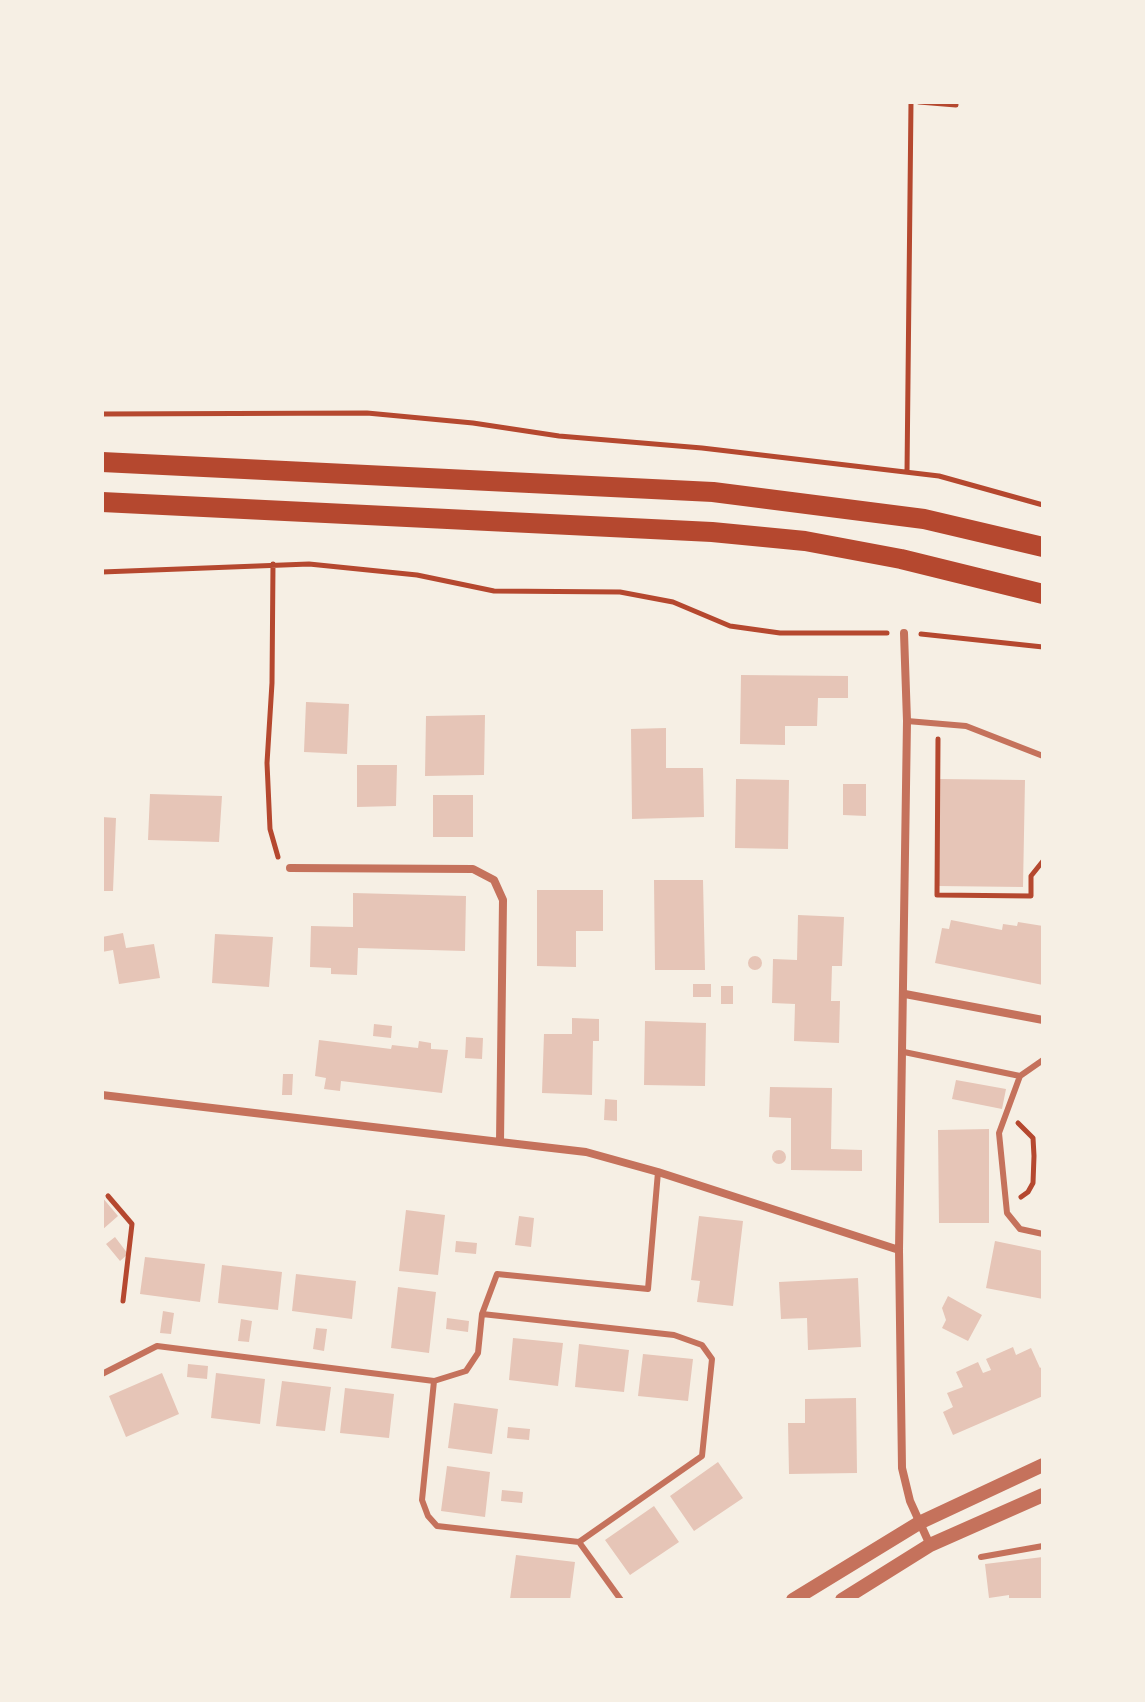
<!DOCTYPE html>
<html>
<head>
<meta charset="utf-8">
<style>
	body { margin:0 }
	#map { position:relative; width:1145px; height:1702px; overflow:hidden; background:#f6efe4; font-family:Overpass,sans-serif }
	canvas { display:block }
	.frame { position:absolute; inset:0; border:104px solid #f6efe4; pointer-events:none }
</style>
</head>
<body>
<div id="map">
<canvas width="1145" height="1702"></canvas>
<div class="frame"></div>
</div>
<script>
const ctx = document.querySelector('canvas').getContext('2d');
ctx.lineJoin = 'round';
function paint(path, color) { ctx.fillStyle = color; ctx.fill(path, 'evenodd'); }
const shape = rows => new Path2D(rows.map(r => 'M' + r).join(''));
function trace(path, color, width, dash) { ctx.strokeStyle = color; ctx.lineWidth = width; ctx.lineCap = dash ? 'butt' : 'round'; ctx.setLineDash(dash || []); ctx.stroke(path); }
paint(shape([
	[741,675,848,676,848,698,818,698,817,726,785,726,785,745,740,744],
	[306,702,349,704,347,754,304,752],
	[485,715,484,775,425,776,426,716],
	[666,728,666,768,703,768,704,817,632,819,631,729],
	[357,765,397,765,396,806,357,807],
	[736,779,789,780,788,849,735,848],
	[940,779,1025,780,1023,887,938,886],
	[843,784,866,784,866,816,843,815],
	[150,794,222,796,219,842,148,840],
	[433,795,473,795,473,837,433,837],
	[102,817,116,818,113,891,102,891],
	[654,880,703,880,705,970,655,970],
	[537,890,603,890,603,931,576,931,576,967,537,966],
	[353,893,466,896,465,951,358,948,357,975,331,974,331,968,310,967,311,926,353,927],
	[798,915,844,917,842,966,832,966,831,1001,840,1001,839,1043,794,1041,795,1004,772,1003,773,959,797,960],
	[951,920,1002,930,1003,924,1017,926,1018,922,1043,926,1043,985,935,963,942,928,949,929],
	[123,933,126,948,154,944,160,978,119,984,113,950,102,952,102,937],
	[215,934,273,937,269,987,212,983],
	'748 963a7 7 0 1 1 14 0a7 7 0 1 1-14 0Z',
	[693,984,711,984,711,997,693,997],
	[721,986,733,986,733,1004,721,1004],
	[572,1018,599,1019,599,1041,593,1041,592,1095,542,1093,544,1034,572,1034],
	[645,1021,706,1023,705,1086,644,1085],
	[374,1024,392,1026,391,1038,373,1036],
	[466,1037,483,1038,482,1059,465,1058],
	[319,1040,391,1049,392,1045,418,1048,419,1041,431,1043,431,1049,448,1050,442,1093,341,1081,340,1091,324,1089,326,1078,315,1076],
	[283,1074,293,1074,292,1095,282,1095],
	[956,1080,1006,1089,1002,1109,952,1099],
	[770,1087,832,1088,831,1149,862,1150,862,1171,791,1170,791,1118,769,1117],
	[605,1099,617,1100,617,1121,604,1120],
	[989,1129,989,1223,939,1223,938,1130],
	'772 1157a7 7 0 1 1 14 0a7 7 0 1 1-14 0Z',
	[102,1197,118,1216,102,1230],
	[406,1210,445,1215,438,1275,399,1271],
	[519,1216,534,1218,531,1247,515,1245],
	[699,1216,743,1221,733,1306,697,1302,700,1281,691,1280],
	[115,1237,128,1254,120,1261,106,1244],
	[456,1241,477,1243,476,1254,455,1252],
	[995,1241,1043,1251,1043,1299,986,1288],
	[145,1257,205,1264,200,1302,140,1294],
	[222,1265,282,1272,278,1310,218,1303],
	[296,1274,356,1281,352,1319,292,1311],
	[858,1278,861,1347,808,1350,807,1318,781,1319,779,1282],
	[398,1287,436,1292,429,1353,391,1348],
	[948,1296,982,1315,968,1341,942,1328,946,1320,942,1308],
	[163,1311,174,1313,171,1334,160,1333],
	[447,1318,469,1321,468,1332,446,1329],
	[241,1319,252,1321,249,1342,238,1341],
	[316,1328,327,1329,324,1351,313,1349],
	[513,1338,563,1343,558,1386,509,1380],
	[579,1344,629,1350,624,1392,575,1387],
	[1013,1347,1016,1355,1031,1348,1040,1368,1043,1366,1043,1396,953,1435,943,1412,953,1407,947,1393,963,1387,956,1372,978,1362,983,1373,991,1370,986,1359],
	[643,1354,693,1359,688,1401,638,1396],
	[188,1364,208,1366,207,1379,187,1377],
	[162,1373,179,1414,126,1437,109,1396],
	[216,1373,265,1379,260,1424,211,1418],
	[282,1381,331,1387,325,1431,276,1426],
	[345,1388,394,1394,389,1438,340,1433],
	[856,1398,857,1473,789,1474,788,1423,805,1423,805,1399],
	[454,1403,498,1409,492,1454,448,1448],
	[508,1427,530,1429,529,1440,507,1438],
	[718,1462,743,1498,694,1531,670,1496],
	[447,1466,490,1472,485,1517,441,1511],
	[502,1490,523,1492,522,1503,501,1501],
	[654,1506,679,1542,630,1575,605,1540],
	[516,1555,575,1562,570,1600,510,1599],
	[1043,1557,1043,1600,1009,1600,1009,1595,989,1598,985,1564]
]), '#e6c5b7');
trace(shape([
	[919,102,956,105],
	[102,414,367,413,473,423,559,436,702,448,939,476,1043,505],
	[907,472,911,102],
	[273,564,272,683,267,763,270,829,278,857],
	[102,572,309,564,417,575,494,591,620,592,673,602,730,626,780,633,887,633],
	[921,634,1043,647],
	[938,739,937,895,1031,896,1031,876,1043,861],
	[1018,1123,1033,1138,1034,1156,1033,1183,1028,1192,1021,1197],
	[108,1196,132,1224,123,1301]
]), '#b5482f', 5);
trace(shape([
	[907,721,966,726,1043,756],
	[904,1052,1020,1076],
	[1043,1060,1020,1076,999,1133,1007,1213,1020,1229,1043,1234],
	[102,1374,157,1346,434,1381,466,1371,478,1353,482,1314,497,1274,648,1289,658,1172],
	[434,1381,422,1500,428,1516,437,1526,579,1542,702,1456,712,1359,702,1345,674,1335,482,1314],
	[579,1542,621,1600],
	[981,1557,1043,1546]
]), '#c5725c', 6);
trace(shape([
	[904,633,907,721,899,1250,902,1468,910,1501,930,1545],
	[290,868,473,869,494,880,503,900,500,1142,586,1152,658,1172,899,1250],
	[905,994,1043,1020],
	[102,1095,500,1142]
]), '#c5725c', 8);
trace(shape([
	[793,1600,919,1523,1043,1465],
	[842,1600,930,1545,1043,1495]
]), '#c5725c', 14);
trace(shape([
	[102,462,713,492,924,519,1043,547],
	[102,502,712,532,805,541,901,559,1043,594]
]), '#b5482f', 20);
</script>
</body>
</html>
